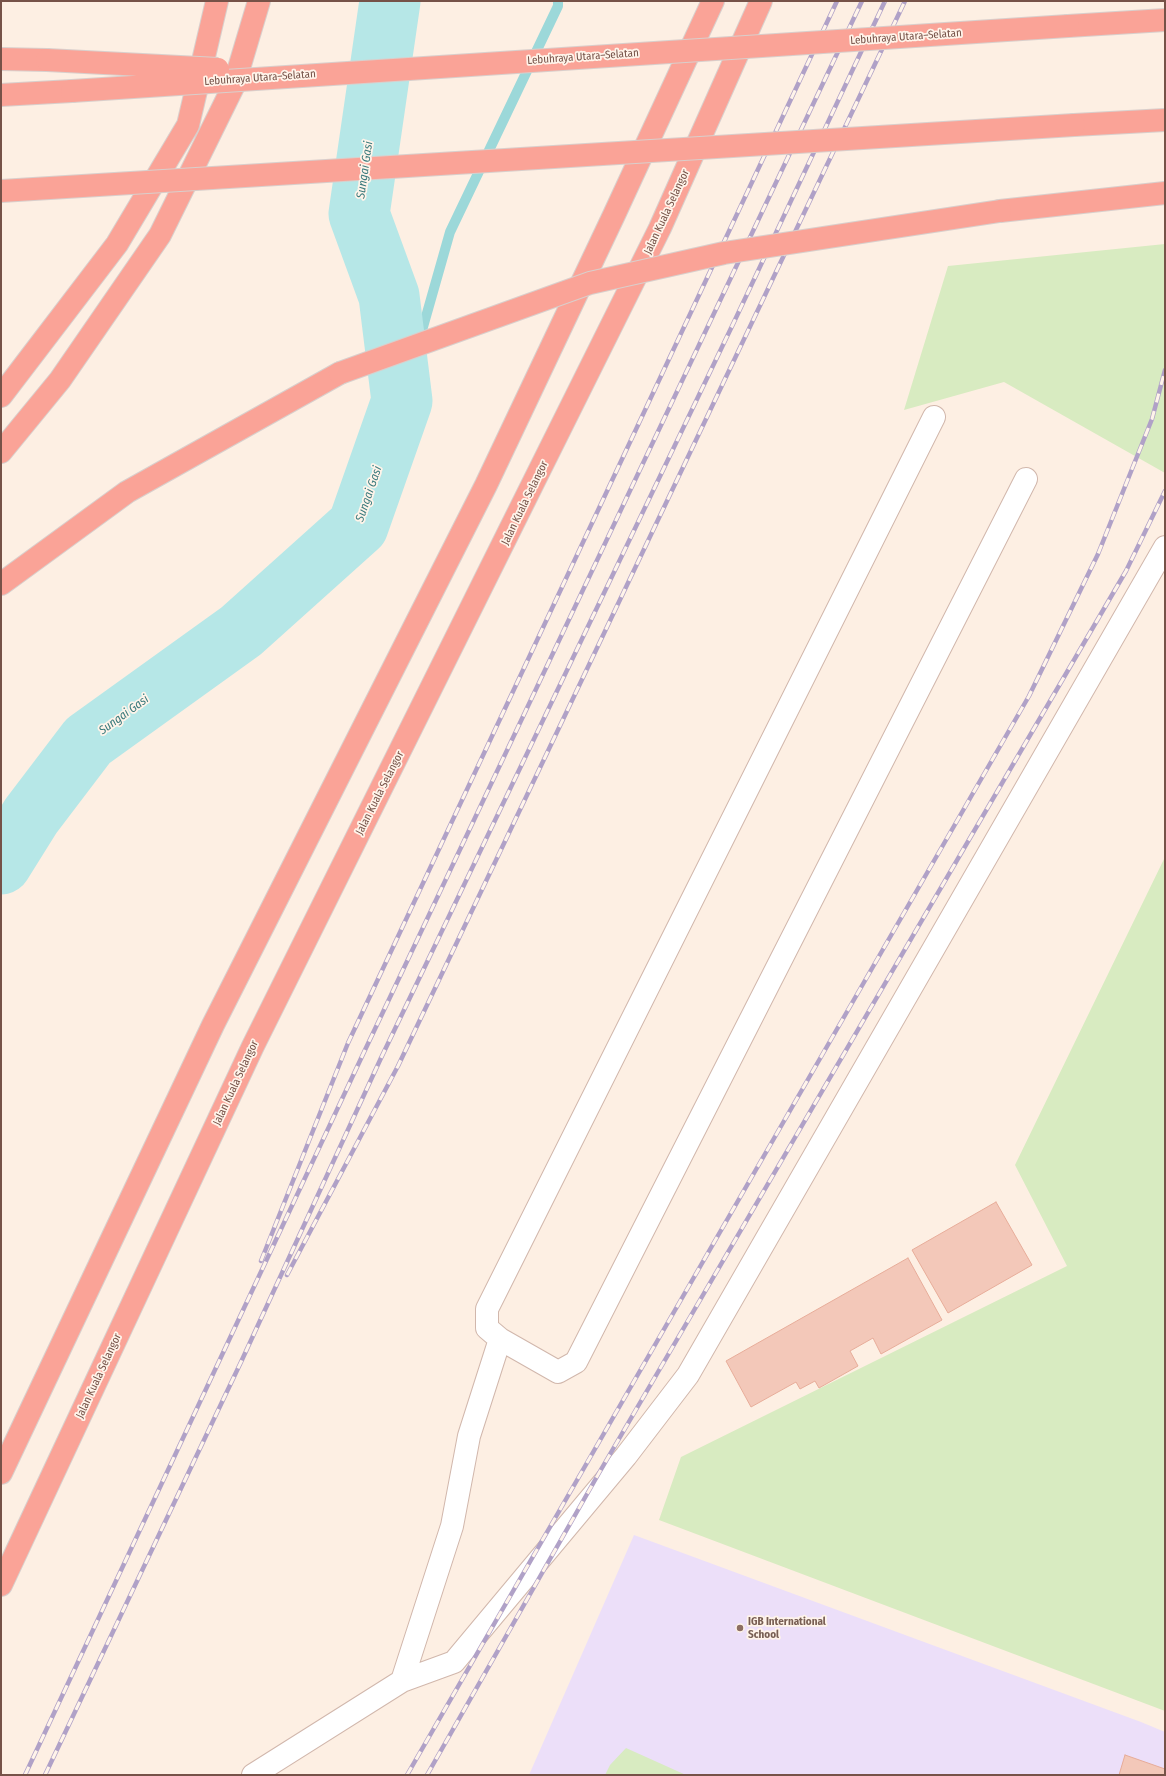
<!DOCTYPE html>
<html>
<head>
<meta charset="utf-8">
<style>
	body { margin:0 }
	#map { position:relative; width:1166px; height:1776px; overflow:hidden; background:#fdefe3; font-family:"Fira Sans Condensed",sans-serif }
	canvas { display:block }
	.frame { position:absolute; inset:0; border:2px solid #765248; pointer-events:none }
</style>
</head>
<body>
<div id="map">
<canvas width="1166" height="1776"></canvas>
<div class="frame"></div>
</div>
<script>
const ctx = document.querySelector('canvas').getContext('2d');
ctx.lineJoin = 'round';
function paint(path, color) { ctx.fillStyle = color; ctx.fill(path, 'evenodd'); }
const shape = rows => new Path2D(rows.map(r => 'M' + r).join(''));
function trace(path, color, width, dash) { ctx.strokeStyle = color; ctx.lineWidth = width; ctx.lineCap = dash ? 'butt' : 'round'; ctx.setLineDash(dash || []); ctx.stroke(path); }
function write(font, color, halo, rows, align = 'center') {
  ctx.font = font + ' "Fira Sans Condensed",sans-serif'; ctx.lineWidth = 3.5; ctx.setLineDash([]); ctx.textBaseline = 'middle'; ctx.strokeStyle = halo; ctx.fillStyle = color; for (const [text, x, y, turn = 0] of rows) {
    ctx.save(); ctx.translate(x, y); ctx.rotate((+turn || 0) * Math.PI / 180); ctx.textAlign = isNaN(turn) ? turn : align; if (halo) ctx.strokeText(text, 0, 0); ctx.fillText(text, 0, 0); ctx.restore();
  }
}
paint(shape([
	[634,1535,1141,1722,1165,1732,1165,1775,529,1775]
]), '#ecdff9');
paint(shape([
	[1165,244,1165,473,1004,382,904,410,948,266],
	[1165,857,1165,1711,659,1520,681,1457,1067,1266,1015,1165],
	[626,1748,686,1775,605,1775,610,1765]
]), '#d8ebc1');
trace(shape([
	[402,401,450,232,558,6,558,1]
]), '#9cd8d9', 10);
trace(shape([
	[1,864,31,816,88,741,241,631,358,526,402,401,389,296,359,214,390,1]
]), '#b6e7e7', 61);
const building = shape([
	[996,1202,1032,1265,948,1313,912,1250,996,1202],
	[908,1258,942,1320,881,1354,873,1338,850,1351,858,1366,819,1388,815,1381,800,1389,796,1382,751,1407,726,1361,908,1258],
	[1125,1755,1165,1769,1165,1775,1119,1775,1125,1755]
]);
paint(building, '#f3c8b9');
trace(building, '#e7ac99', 1);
const minor = shape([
	[934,417,487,1309,487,1328,500,1339,558,1372,576,1362,1026,479],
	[402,1681,452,1526,469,1436,500,1339],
	[253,1775,402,1681,454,1662,626,1456,688,1375,1165,547]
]);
const highway = shape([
	[1068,26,1165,20],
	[1,59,47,60],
	[1,95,72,91],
	[1074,125,1165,120],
	[1000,211,1165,193],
	[1,396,117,244,188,125,217,1],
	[1,452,60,380,160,235,234,85,259,1],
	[1,584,127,492,340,373],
	[1,1473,213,1025,486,485,614,215,713,1],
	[1,1585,253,1046,660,228,761,1]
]);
trace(minor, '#d1b7ac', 24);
trace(highway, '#d9cfcc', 24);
trace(minor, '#fff', 22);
trace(highway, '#faa397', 22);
const rail = shape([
	[261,1261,348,1043,837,1],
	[287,1275,398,1066,905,1],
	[25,1775,365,1050,862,1],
	[45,1775,241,1362,381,1058,734,322,885,1],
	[407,1775,1029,696,1098,554,1152,419,1165,370],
	[427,1775,599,1473,1126,571,1165,491]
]);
trace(rail, '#b0a1c7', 4.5);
trace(rail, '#fff4ea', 3, [9]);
const highwayBridge = shape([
	[47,60,218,69],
	[72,91,1068,26],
	[1,191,1074,125],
	[340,373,590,283,724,253,1000,211]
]);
trace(highwayBridge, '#d9cfcc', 24, []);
trace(highwayBridge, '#faa397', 22);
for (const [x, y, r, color] of [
	[740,1628,4,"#8d6e63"]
]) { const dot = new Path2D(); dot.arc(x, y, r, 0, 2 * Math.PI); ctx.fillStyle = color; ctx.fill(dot); trace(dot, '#fff4ea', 1.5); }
write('11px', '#765248', '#fff4ea', [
	["Lebuhraya Utara–Selatan",906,37,-4],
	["Lebuhraya Utara–Selatan",583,57,-4],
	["Lebuhraya Utara–Selatan",260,78,-4],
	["Jalan Kuala Selangor",667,212,-65],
	["Jalan Kuala Selangor",525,503,-64],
	["Jalan Kuala Selangor",380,793,-63],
	["Jalan Kuala Selangor",236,1083,-65],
	["Jalan Kuala Selangor",99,1376,-65]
]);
write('bold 11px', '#785e54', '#fff4ea', [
	["IGB International",748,1622],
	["School",748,1635]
], 'left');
write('italic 12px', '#3b7a7c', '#fff4ea', [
	["Sungai Gasi",365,170,-82],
	["Sungai Gasi",369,494,-71],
	["Sungai Gasi",124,715,-36]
]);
</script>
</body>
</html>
